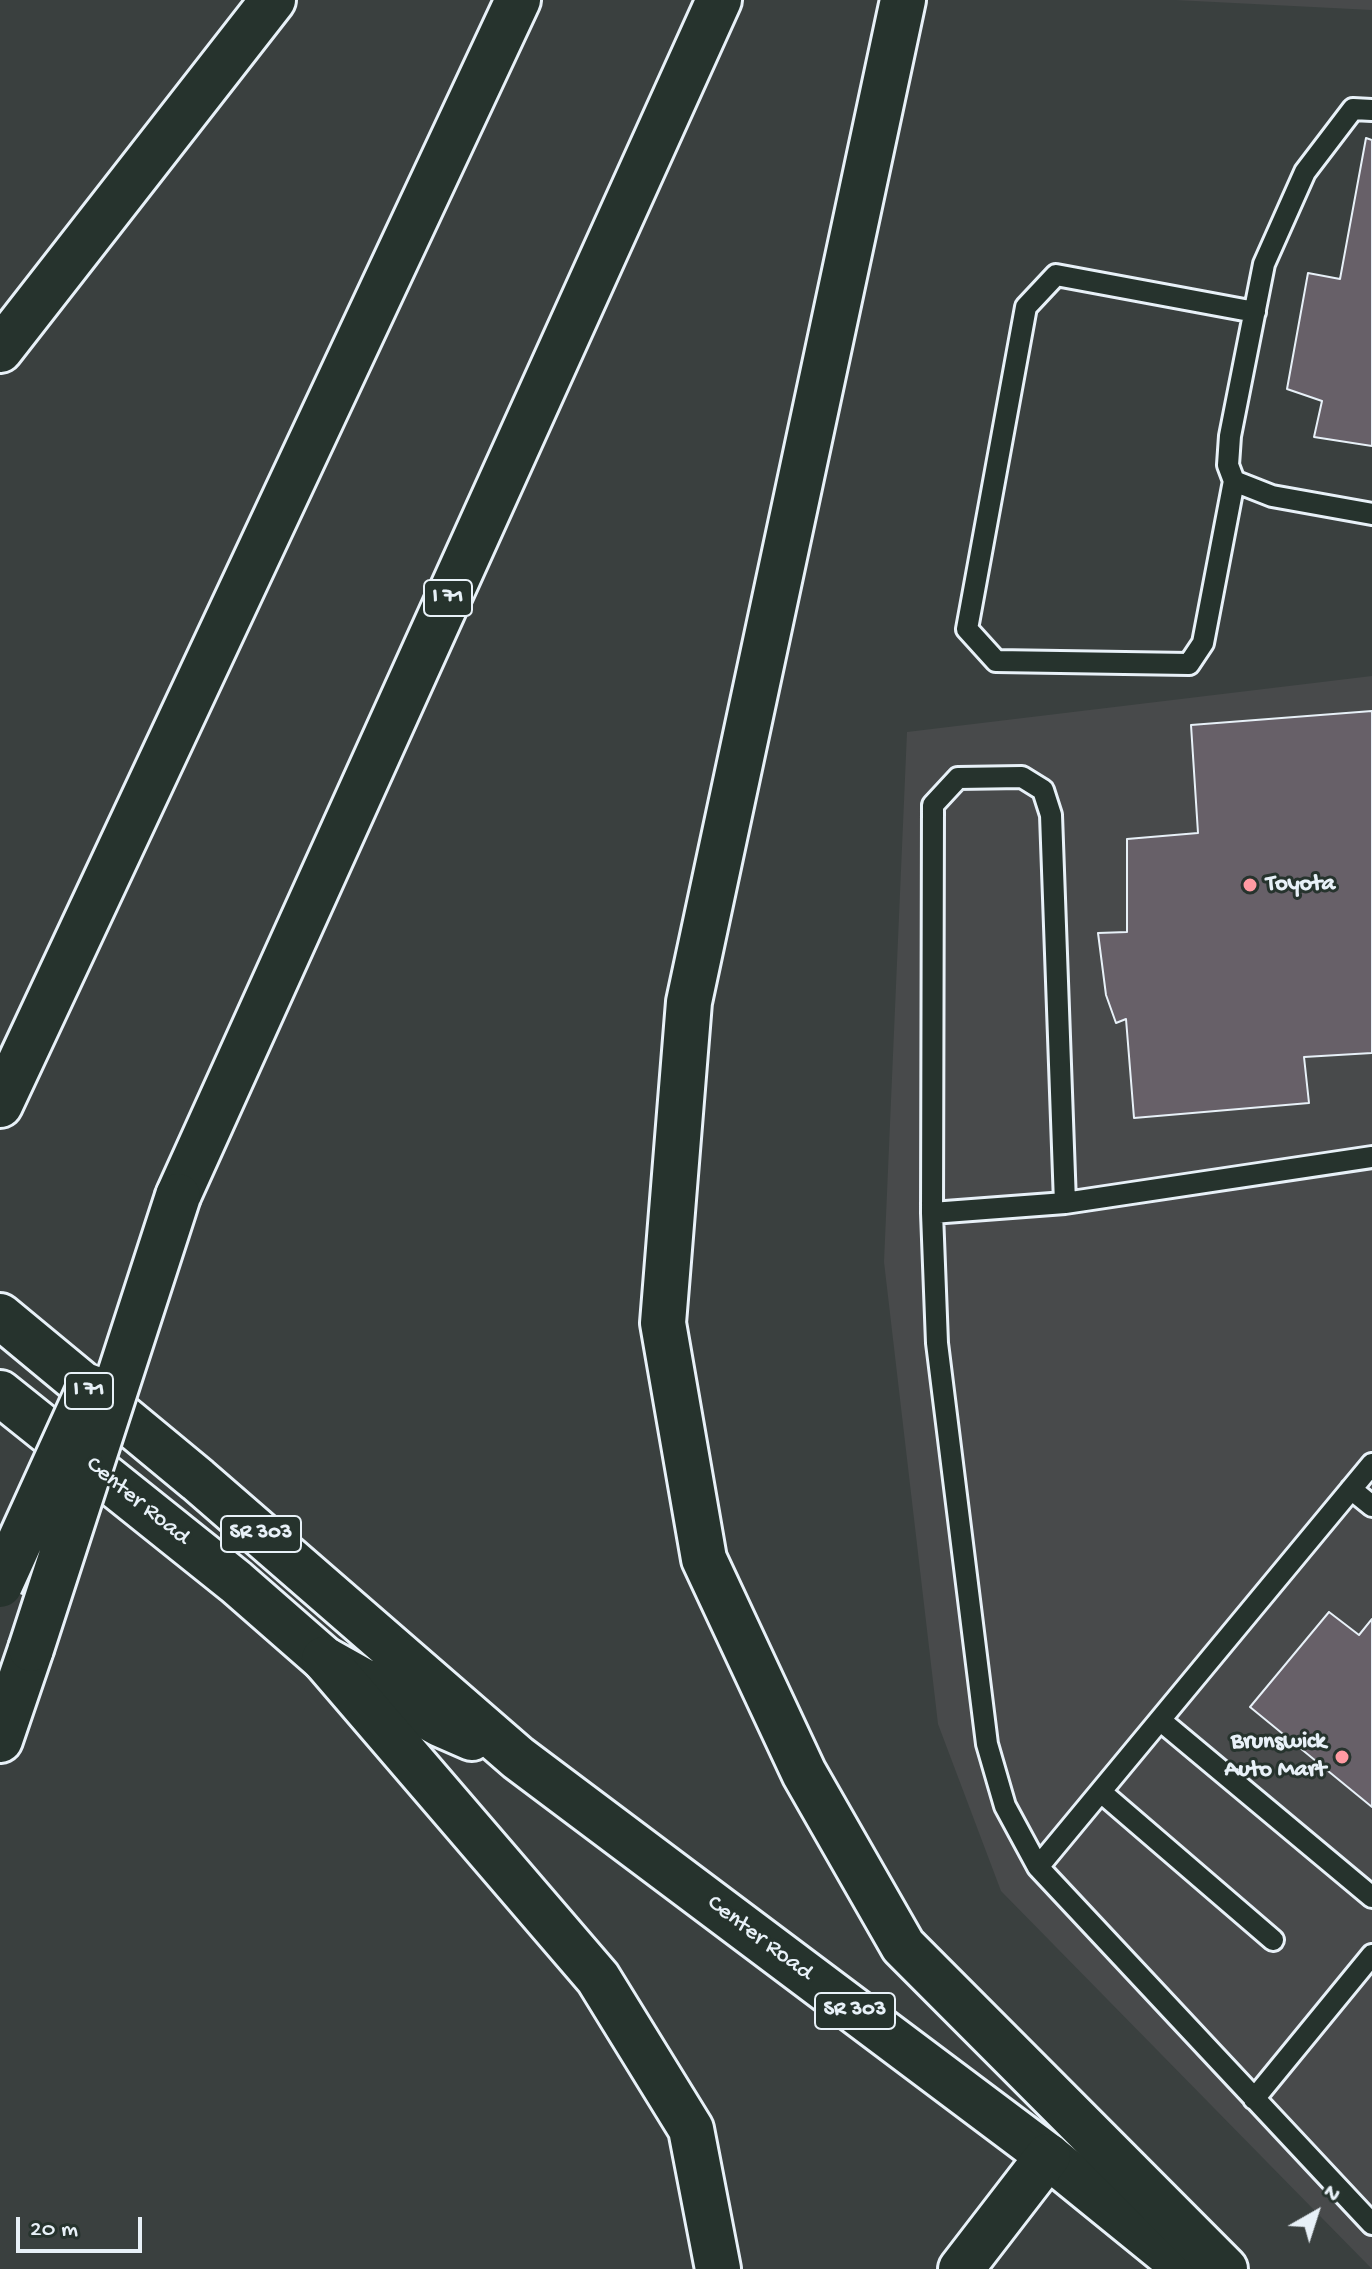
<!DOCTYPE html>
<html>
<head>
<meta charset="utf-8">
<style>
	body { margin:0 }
	#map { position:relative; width:1372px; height:2269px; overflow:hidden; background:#3a403f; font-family:"Gochi Hand",sans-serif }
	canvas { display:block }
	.north { position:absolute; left:1276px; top:2173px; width:80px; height:80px; -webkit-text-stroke:6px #26332d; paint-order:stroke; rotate:39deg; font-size:22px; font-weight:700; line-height:32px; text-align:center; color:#e8f1f8 }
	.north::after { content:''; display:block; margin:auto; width:28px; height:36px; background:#e8f1f8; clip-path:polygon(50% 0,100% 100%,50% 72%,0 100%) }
	.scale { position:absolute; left:16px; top:2217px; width:126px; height:36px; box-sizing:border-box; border:4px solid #e8f1f8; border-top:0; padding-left:10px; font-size:24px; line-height:28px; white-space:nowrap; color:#e8f1f8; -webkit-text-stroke:6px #26332d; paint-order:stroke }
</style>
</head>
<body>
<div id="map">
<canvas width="1372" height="2269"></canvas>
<div class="north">N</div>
<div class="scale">20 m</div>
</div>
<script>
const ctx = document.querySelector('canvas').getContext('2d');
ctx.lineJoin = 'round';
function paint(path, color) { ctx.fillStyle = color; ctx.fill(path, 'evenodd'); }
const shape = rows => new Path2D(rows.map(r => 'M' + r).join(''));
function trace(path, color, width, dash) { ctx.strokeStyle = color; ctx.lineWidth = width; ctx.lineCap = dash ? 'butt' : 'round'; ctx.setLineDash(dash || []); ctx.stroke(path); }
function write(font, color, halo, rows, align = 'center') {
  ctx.font = font + ' "Gochi Hand",sans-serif'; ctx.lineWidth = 6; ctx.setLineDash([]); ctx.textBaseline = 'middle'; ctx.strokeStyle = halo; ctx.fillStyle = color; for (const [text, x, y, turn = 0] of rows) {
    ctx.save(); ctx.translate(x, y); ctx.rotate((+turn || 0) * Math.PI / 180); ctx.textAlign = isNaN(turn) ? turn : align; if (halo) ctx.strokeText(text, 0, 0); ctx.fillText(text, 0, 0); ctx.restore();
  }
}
paint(shape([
	[1175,0,1372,0,1372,10],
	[1372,676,1372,2269,1001,1891,938,1724,884,1262,907,732]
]), '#484a4b');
const building = shape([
	[1366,138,1372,140,1372,446,1314,437,1322,401,1287,389,1308,273,1340,279,1366,138],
	[1372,711,1372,1053,1304,1057,1309,1103,1134,1118,1126,1019,1116,1023,1106,995,1098,933,1127,932,1127,839,1198,833,1191,725,1372,711],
	[1329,1612,1359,1635,1372,1619,1372,1807,1250,1707,1329,1612]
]);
paint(building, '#676068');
trace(building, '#e8f1f8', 2);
const lane = shape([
	[1372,110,1353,109,1305,172,1264,264,1230,436,1228,465,1234,481,1272,496,1372,514],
	[1234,481,1203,643,1189,664,996,661,967,629,1026,307,1056,275,1255,312],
	[932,1213,933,805,958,778,1022,777,1043,790,1051,815,1065,1203],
	[1372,1464,1038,1867,1372,2224],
	[1351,1489,1372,1506],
	[1160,1720,1372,1897],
	[1101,1792,1273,1940],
	[1038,1867,1005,1806,987,1744,937,1343,932,1213,1065,1203,1372,1157],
	[1254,2099,1372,1955]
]);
const primary = shape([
	[0,1316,198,1480,518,1758,1048,2156,1187,2269],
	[0,1393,236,1582,324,1659,440,1724,472,1738]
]);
const highway = shape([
	[903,0,689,1002,663,1323,704,1559,804,1773,903,1946,1225,2269],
	[0,350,273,0],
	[0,1105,518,0],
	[178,1196,719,0],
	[324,1659,598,1978,691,2129,718,2269],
	[0,1740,31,1649],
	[961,2269,1048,2156]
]);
trace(lane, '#e8f1f8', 26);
trace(primary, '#e8f1f8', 50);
trace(highway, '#e8f1f8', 50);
trace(lane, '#26332d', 20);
trace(primary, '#26332d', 44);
trace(highway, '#26332d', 44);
const highwayBridge = shape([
	[0,1585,90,1387],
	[31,1649,178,1196]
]);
trace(highwayBridge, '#e8f1f8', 50, []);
trace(highwayBridge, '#26332d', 44);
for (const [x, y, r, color] of [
	[1250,885,8,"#ff9aa2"],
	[1342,1757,8,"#ff9aa2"]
]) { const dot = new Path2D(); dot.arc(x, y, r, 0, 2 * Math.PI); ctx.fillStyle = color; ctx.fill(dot); trace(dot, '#26332d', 3); }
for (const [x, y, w] of [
	[448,598,48],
	[89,1391,48],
	[261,1534,80],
	[855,2011,80]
]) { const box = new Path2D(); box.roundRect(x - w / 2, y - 18, w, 36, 6); ctx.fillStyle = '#26332d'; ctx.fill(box); trace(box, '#e8f1f8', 2); }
write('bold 22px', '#e8f1f8', null, [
	["I 71",448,598],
	["I 71",89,1391],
	["SR 303",261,1534],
	["SR 303",855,2011]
]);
write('bold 24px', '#e8f1f8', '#26332d', [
	["Toyota",1266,885],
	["Brunswick",1326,1743,"right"],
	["Auto Mart",1326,1771,"right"]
], 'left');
write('24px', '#e8f1f8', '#26332d', [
	["Center Road",137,1502,39],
	["Center Road",759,1939,37]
]);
</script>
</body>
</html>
